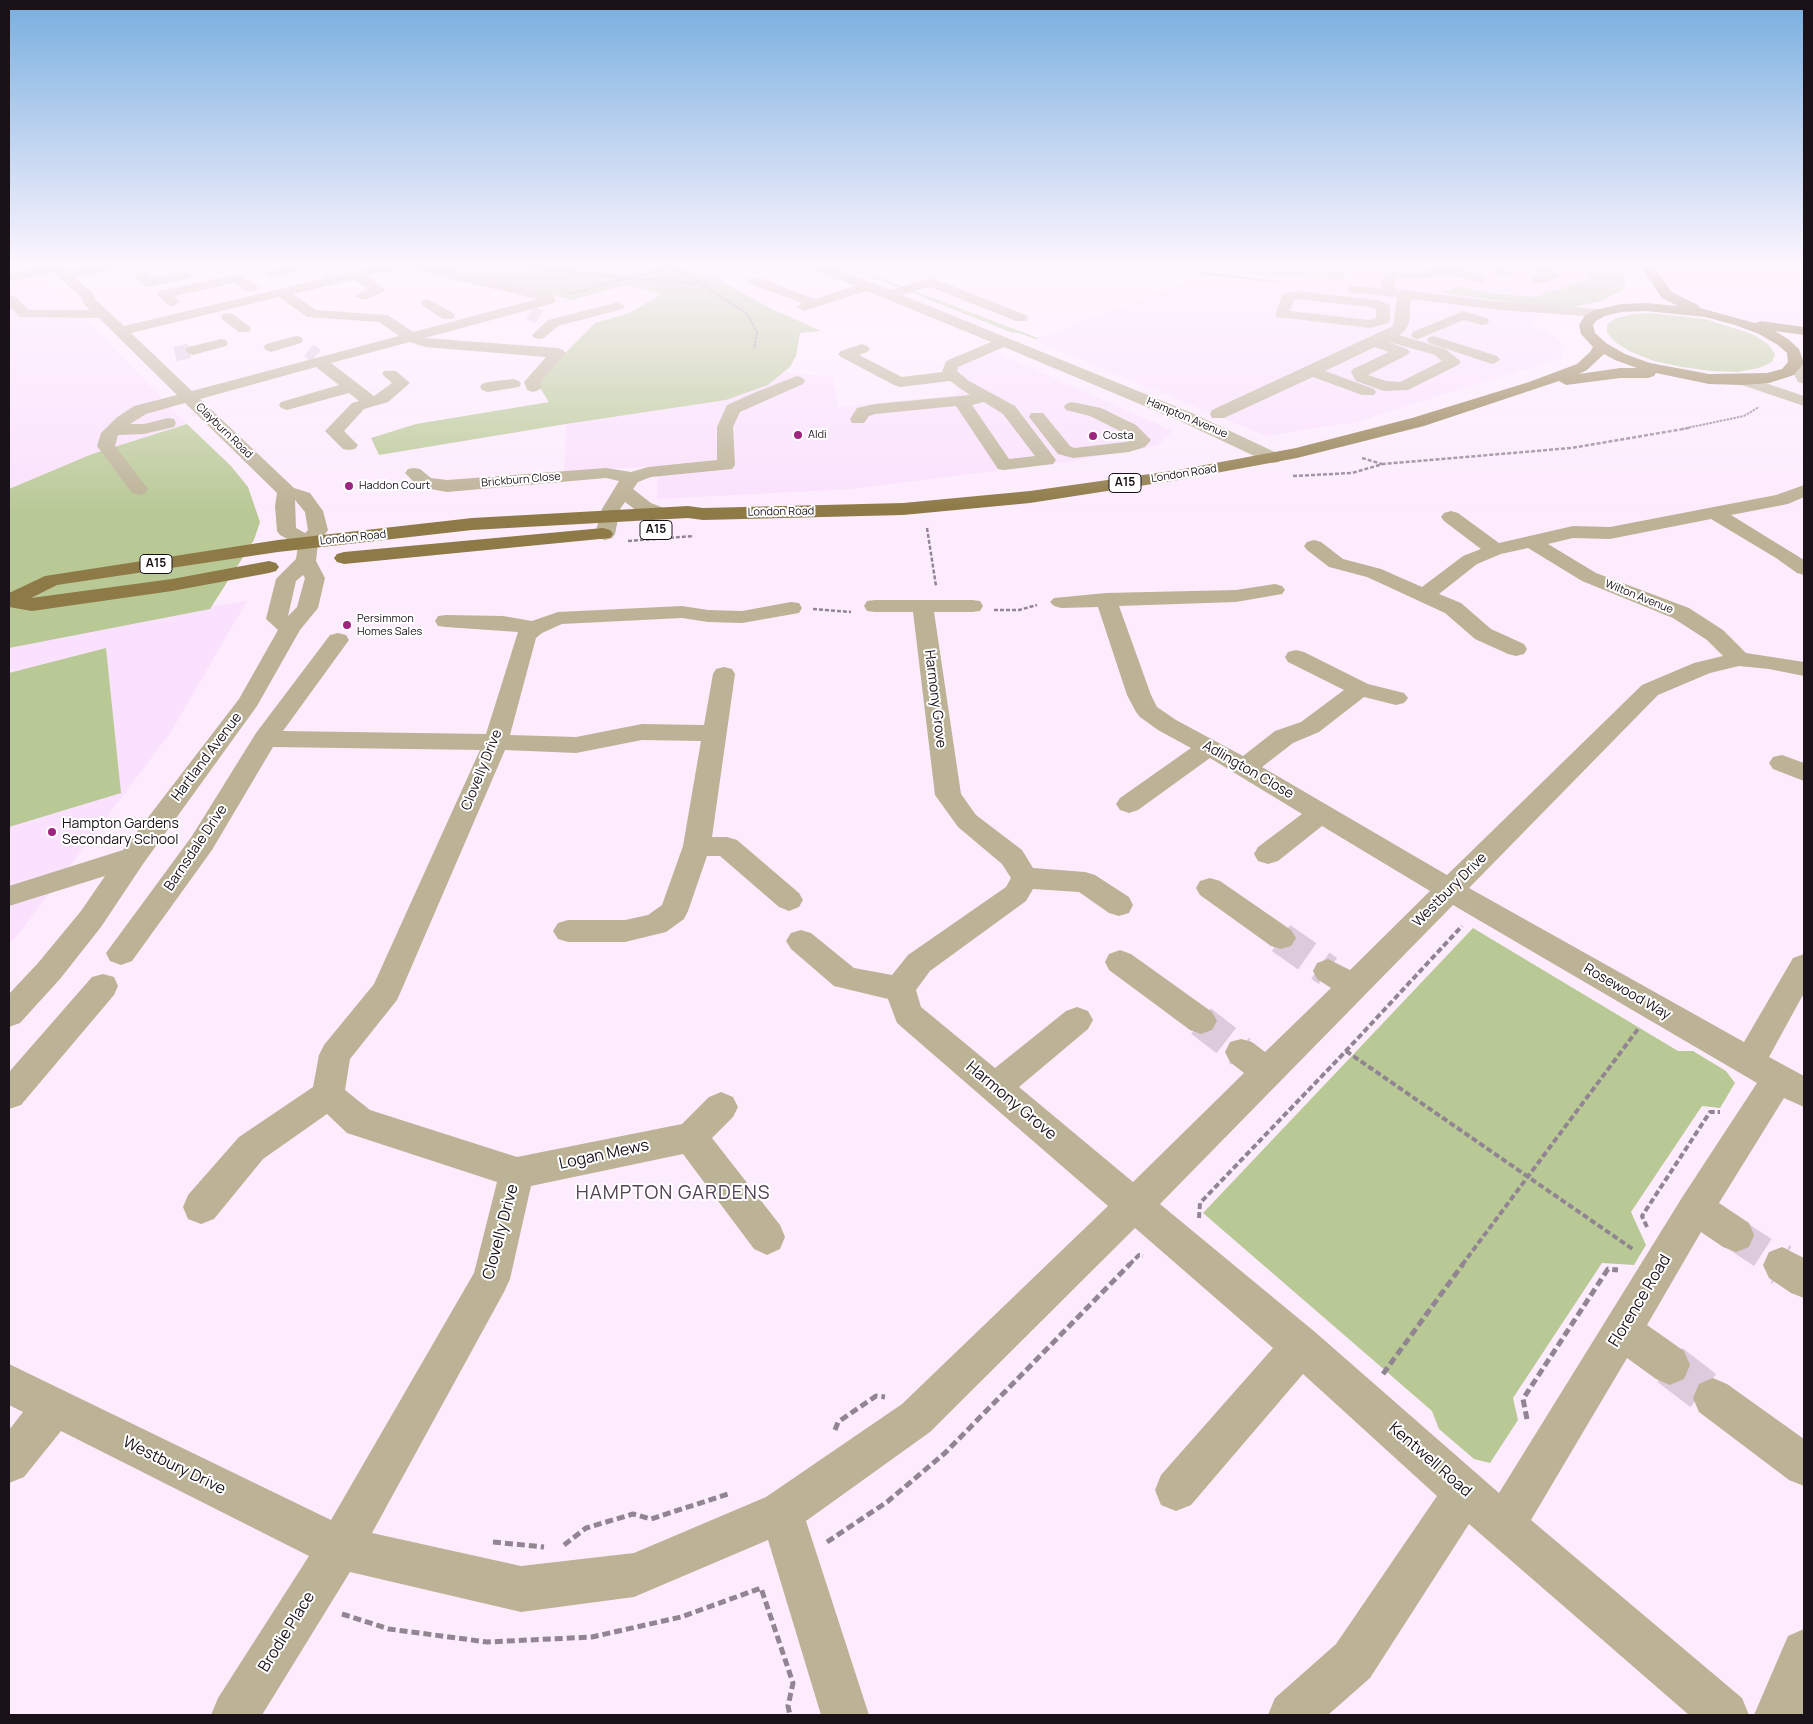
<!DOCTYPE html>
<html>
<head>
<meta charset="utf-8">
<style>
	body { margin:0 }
	#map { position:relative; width:1813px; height:1724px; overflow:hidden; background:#fdecfe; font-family:Manrope,sans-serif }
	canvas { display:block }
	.frame { position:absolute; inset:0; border:10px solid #191219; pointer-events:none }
</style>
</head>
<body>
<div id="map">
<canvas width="1813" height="1724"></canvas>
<div class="frame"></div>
</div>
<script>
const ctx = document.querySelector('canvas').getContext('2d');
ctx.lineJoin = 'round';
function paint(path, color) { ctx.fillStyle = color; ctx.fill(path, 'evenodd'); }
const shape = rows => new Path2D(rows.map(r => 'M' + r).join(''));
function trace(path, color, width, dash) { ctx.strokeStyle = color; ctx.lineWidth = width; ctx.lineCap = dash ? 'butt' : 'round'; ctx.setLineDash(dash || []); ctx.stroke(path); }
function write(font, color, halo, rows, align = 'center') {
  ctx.font = font + ' Manrope,sans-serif'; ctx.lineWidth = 4; ctx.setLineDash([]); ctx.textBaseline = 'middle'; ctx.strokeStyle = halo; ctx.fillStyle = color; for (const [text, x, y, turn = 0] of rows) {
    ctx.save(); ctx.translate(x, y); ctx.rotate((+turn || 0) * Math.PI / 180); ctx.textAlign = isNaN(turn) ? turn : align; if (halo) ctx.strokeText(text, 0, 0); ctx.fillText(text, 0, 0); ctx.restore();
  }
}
paint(shape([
	[9,267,36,267,187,424,92,454,9,489],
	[1228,267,1582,267,1592,277,1535,297,1533,325,1557,337,1565,348,1561,358,1356,422,1267,436,1032,340],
	[1652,267,1804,267,1804,328,1738,317,1688,301,1672,291],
	[991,350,1173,431,1157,446,1065,462,852,489,657,499,658,466,564,472,566,424,726,400,768,385,784,372,833,377,838,407,957,395,955,365],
	[247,601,171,732,21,931,9,944,9,634]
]), '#fae1fd');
paint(shape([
	[431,267,585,267,622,275,654,267,678,267,708,278,716,278,768,307,821,331,800,333,796,356,790,367,768,385,726,400,566,424,379,455,371,438,416,424,549,402,536,382,595,323,629,313,662,294,626,285,572,300],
	[848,267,852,267,1038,338,1035,339,1019,333,1010,332],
	[1208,267,1346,267,1352,270,1341,280,1302,277,1248,275],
	[1582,267,1621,267,1626,284,1621,291,1601,301,1574,307,1529,305,1444,293,1458,286,1486,293,1535,297,1591,278],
	[1653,313,1705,319,1752,334,1768,344,1775,354,1772,362,1759,368,1738,372,1711,371,1682,367,1654,361,1631,352,1615,342,1607,333,1607,325,1616,318,1632,314],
	[187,424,231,466,248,487,260,522,254,540,210,609,9,648,9,489,92,454],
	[106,648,121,793,9,827,9,673],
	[1473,928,1678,1051,1693,1051,1726,1071,1735,1083,1720,1108,1702,1106,1631,1212,1646,1245,1634,1265,1602,1263,1513,1398,1518,1420,1490,1463,1474,1459,1439,1429,1432,1411,1203,1213]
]), '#b9c996');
trace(shape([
	[325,272,330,275],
	[530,312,539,317],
	[309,350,316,356],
	[175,354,193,350]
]), '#dbcbdc', 15, [15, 8]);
trace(shape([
	[1281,938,1328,971],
	[1201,1021,1241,1052],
	[1736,1235,1782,1265]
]), '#dbcbdc', 32, [32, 16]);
trace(shape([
	[1780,1264,1782,1265],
	[1670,1365,1713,1398]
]), '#dbcbdc', 42, [42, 21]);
trace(shape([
	[526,267,625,278],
	[1193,272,1278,282],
	[631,278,697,284],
	[569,294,671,267,679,270,746,313,757,332,754,348],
	[1682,429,1744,416,1759,407]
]), '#928592', 2, [2.5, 1]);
trace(shape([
	[1362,458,1382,464],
	[1293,476,1352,473,1383,464,1571,448,1689,428],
	[927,528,936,586],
	[628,541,694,536],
	[813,609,851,612],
	[994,610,1019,610,1037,605]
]), '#928592', 2.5, [4, 2]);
trace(shape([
	[1346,1051,1634,1250],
	[1199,1218,1200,1203,1346,1051,1462,926],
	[1647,1227,1642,1216,1710,1112,1720,1112],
	[1129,1265,1139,1255,1143,1256],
	[1462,1265,1638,1029]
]), '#928592', 4, [6, 3]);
trace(shape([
	[1383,1374,1463,1264],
	[1527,1419,1523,1399,1608,1269,1618,1270],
	[835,1430,838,1422,876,1396,885,1397],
	[493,1542,544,1547],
	[827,1542,887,1502,945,1453,1130,1264],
	[564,1545,586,1528,633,1514,651,1519,728,1494],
	[342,1614,389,1629,487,1642,592,1637,681,1617,761,1588,793,1683,788,1706,790,1715]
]), '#928592', 5, [8, 4]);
paint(shape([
	[41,267,63,267,68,271,89,267,115,267,114,270,75,278,93,293,95,299,124,326,372,267,396,267,395,270,367,276,385,289,383,292,367,299,362,300,355,296,368,288,354,280,293,294,316,310,388,315,413,332,537,299,414,270,413,267,437,267,546,293,553,296,556,300,554,303,425,338,558,348,563,350,566,353,540,383,541,387,539,390,533,392,527,390,524,382,546,357,425,347,410,342,331,363,374,396,392,383,382,374,384,371,396,371,410,383,388,402,364,409,344,431,358,445,355,449,349,450,343,449,325,431,352,403,359,401,349,393,287,410,281,408,279,405,281,402,339,385,316,367,200,399,294,488,310,493,323,511,328,530,318,543,316,561,325,578,318,608,300,630,257,706,143,864,101,927,60,979,20,1023,9,1027,9,994,38,963,81,911,105,876,9,906,9,886,123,850,239,699,278,630,266,619,276,579,296,559,298,545,280,535,277,531,275,506,277,493,185,403,146,414,130,424,144,424,168,418,174,419,176,423,174,427,144,434,118,435,115,446,148,489,146,493,139,495,132,493,97,446,101,433,116,418,134,406,177,395,99,318,20,317,9,306,9,295,14,296,29,310,90,310,83,303,81,297,53,272,9,282,9,274,41,267],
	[279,297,307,317,379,322,399,336,192,391,131,333,279,297],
	[295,500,305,512,308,530,305,533,296,528,295,500],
	[303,575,305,578,297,607,288,616,296,581,303,575],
	[282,267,304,267,303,270,271,278,264,274,266,271,282,267],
	[815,267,833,267,890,290,931,278,1026,315,1028,318,1026,321,1016,321,930,287,902,295,1192,413,1279,454,1282,458,1279,462,1273,463,1267,462,1180,421,1004,347,958,367,957,371,969,381,1015,406,1056,460,1053,464,1004,470,998,469,956,406,875,414,869,416,864,423,852,423,850,419,857,408,875,404,970,395,950,381,900,387,894,385,841,357,838,354,841,351,862,344,867,346,870,349,867,352,859,355,902,377,942,372,946,361,991,342,867,291,804,311,797,307,802,303,750,284,748,281,750,278,760,278,815,299,855,286,816,270,815,267],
	[984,402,1003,414,1035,456,1009,459,972,405,984,402],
	[1164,267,1179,267,1180,268,1173,272,1164,267],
	[1442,267,1459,267,1458,269,1486,276,1488,279,1481,283,1448,274,1423,279,1397,278,1395,282,1396,289,1499,302,1600,309,1605,310,1607,313,1605,316,1600,317,1499,310,1411,299,1409,323,1404,332,1399,335,1445,349,1458,359,1461,362,1458,365,1408,390,1384,391,1356,381,1351,372,1353,369,1389,352,1375,347,1325,371,1374,389,1376,392,1374,395,1362,395,1313,377,1224,418,1212,418,1210,414,1212,410,1393,326,1397,297,1354,293,1349,292,1347,289,1349,286,1382,288,1381,282,1388,271,1423,271,1442,267],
	[1386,341,1435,355,1442,361,1400,382,1386,381,1368,375,1407,355,1410,352,1407,349,1386,341],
	[1492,267,1506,267,1510,272,1508,275,1498,275,1492,267],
	[1535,267,1549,267,1561,275,1559,278,1543,283,1533,283,1531,280,1533,277,1543,274,1536,271,1535,267],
	[141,271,146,272,152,278,185,271,192,275,190,278,149,287,144,286,134,275,141,271],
	[237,274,256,285,258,288,256,291,246,291,235,283,174,296,180,302,173,306,168,305,157,294,159,291,237,274],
	[1298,291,1377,300,1388,304,1390,307,1390,320,1388,323,1370,328,1277,317,1275,314,1283,294,1298,291],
	[1298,299,1370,307,1376,309,1376,318,1369,320,1290,311,1294,300,1298,299],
	[428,299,453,313,455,316,453,319,443,319,423,306,421,303,423,300,428,299],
	[618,302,625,306,623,309,558,326,544,338,539,339,534,338,532,335,548,320,618,302],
	[1463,311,1487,318,1489,321,1487,324,1482,325,1464,320,1418,339,1413,338,1411,335,1413,332,1463,311],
	[228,313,233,314,249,326,251,329,249,332,239,332,223,320,221,317,223,314,228,313],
	[296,336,301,337,303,340,301,343,271,352,266,350,263,347,266,344,296,336],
	[1434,336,1497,356,1500,359,1497,362,1492,364,1429,343,1427,340,1429,337,1434,336],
	[221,339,226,340,228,343,226,346,193,355,188,353,185,350,188,347,221,339],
	[1796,358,1801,360,1804,364,1804,384,1798,382,1788,363,1791,360,1796,358],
	[1742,375,1804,396,1804,406,1736,383,1734,380,1736,377,1742,375],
	[797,376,803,378,805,381,803,384,740,412,733,427,735,465,732,469,651,477,638,482,633,489,651,503,666,509,669,513,666,517,659,519,652,517,637,511,625,502,620,509,615,534,612,538,605,540,598,538,595,534,602,509,619,481,606,478,447,492,419,487,405,473,408,469,414,468,420,469,431,478,447,480,606,468,631,472,648,467,717,460,717,427,727,405,756,392,797,376],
	[513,379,519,381,521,384,519,387,488,392,482,390,480,387,482,384,488,382,513,379],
	[1072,402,1101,408,1136,425,1151,440,1145,447,1129,452,1073,458,1058,454,1029,417,1031,413,1043,413,1070,446,1074,448,1126,442,1132,440,1124,433,1090,416,1066,410,1064,407,1066,404,1072,402],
	[1804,485,1804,497,1788,504,1731,515,1804,560,1804,575,1797,573,1776,558,1711,519,1610,539,1573,538,1548,544,1596,573,1689,608,1723,630,1746,653,1804,662,1804,676,1769,669,1739,666,1710,673,1658,695,1469,888,1744,1042,1793,958,1804,954,1804,993,1769,1057,1804,1076,1804,1107,1784,1098,1719,1203,1749,1223,1754,1235,1749,1247,1736,1252,1723,1247,1701,1232,1647,1325,1684,1351,1690,1365,1684,1379,1670,1385,1656,1379,1627,1358,1531,1520,1742,1698,1749,1715,1689,1715,1469,1524,1370,1678,1328,1715,1268,1715,1275,1698,1336,1644,1437,1496,1303,1374,1191,1505,1176,1511,1161,1505,1155,1490,1161,1475,1273,1348,1135,1228,930,1432,806,1521,869,1715,821,1715,768,1540,634,1597,521,1612,350,1572,262,1715,211,1715,218,1698,309,1556,61,1431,24,1477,9,1483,9,1430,23,1412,9,1405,9,1364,331,1520,474,1273,497,1182,347,1133,327,1114,263,1159,214,1219,201,1224,188,1219,183,1207,188,1195,239,1137,313,1087,319,1055,324,1045,374,984,480,750,273,747,212,850,132,961,121,965,110,961,106,953,192,836,256,733,330,635,338,633,346,635,349,640,283,731,486,734,518,632,446,627,438,626,435,621,438,616,446,615,503,616,532,621,558,612,682,606,708,610,742,611,791,602,799,603,802,608,799,613,742,623,708,622,682,618,562,624,542,633,536,638,510,735,576,737,642,724,704,725,713,674,716,669,724,667,732,669,735,674,712,837,727,837,737,840,799,893,803,900,799,907,789,911,779,907,720,856,707,856,688,911,684,919,666,932,625,942,568,942,558,939,553,931,558,923,568,920,625,920,648,915,662,905,683,846,701,741,642,740,576,753,505,750,401,991,397,1000,350,1059,345,1090,370,1110,517,1157,682,1124,709,1097,721,1092,733,1097,738,1107,733,1117,712,1138,780,1225,785,1237,780,1249,767,1255,754,1249,683,1154,531,1186,510,1279,504,1292,372,1533,521,1566,634,1553,766,1497,902,1404,1108,1206,897,1023,888,999,834,986,791,949,786,941,791,933,801,930,811,933,854,968,892,975,908,955,1006,887,1011,878,1002,864,958,827,935,795,913,612,875,612,867,611,864,606,867,601,875,600,972,600,980,601,983,606,980,611,972,612,934,612,961,794,976,815,1022,850,1033,868,1085,872,1095,875,1129,897,1133,905,1129,913,1119,916,1109,913,1079,892,1033,889,1026,901,930,971,916,990,921,1007,995,1068,1066,1011,1077,1007,1088,1011,1093,1020,1088,1029,1019,1087,1133,1182,1244,1073,1230,1062,1225,1052,1230,1042,1241,1039,1252,1042,1265,1052,1331,988,1317,979,1313,971,1317,963,1328,959,1350,970,1430,891,1322,826,1278,861,1268,864,1258,861,1254,854,1258,847,1302,814,1210,758,1138,810,1129,813,1120,810,1116,804,1120,798,1191,748,1158,730,1140,717,1136,712,1127,695,1098,607,1061,608,1054,606,1050,602,1054,598,1106,593,1236,590,1275,584,1282,586,1285,590,1282,594,1236,602,1119,606,1151,695,1157,707,1176,720,1243,756,1275,731,1301,722,1344,690,1288,662,1285,657,1288,652,1296,650,1304,652,1368,684,1404,693,1408,698,1404,703,1396,705,1364,697,1319,732,1293,743,1262,767,1447,875,1642,685,1694,663,1723,656,1707,640,1673,618,1582,581,1528,548,1501,554,1477,564,1439,594,1461,603,1491,629,1524,644,1527,649,1524,654,1516,656,1508,654,1475,639,1445,613,1367,577,1329,567,1307,550,1304,546,1307,542,1314,540,1321,542,1343,559,1381,569,1422,587,1463,556,1481,549,1444,521,1441,517,1444,513,1451,511,1458,513,1499,543,1573,526,1610,527,1776,495,1804,485],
	[1453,905,1757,1083,1683,1196,1499,1493,1315,1332,1160,1204,1453,905],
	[1782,755,1804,763,1804,781,1773,769,1769,763,1773,757,1782,755],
	[1210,878,1220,881,1291,930,1296,938,1291,946,1281,949,1271,946,1200,895,1196,888,1200,881,1210,878],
	[1120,950,1131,954,1212,1012,1217,1021,1212,1030,1201,1034,1190,1030,1109,970,1105,962,1109,954,1120,950],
	[103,974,114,977,118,986,114,995,21,1105,9,1109,9,1072,92,977,103,974],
	[1782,1247,1804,1258,1804,1298,1791,1293,1769,1278,1763,1265,1769,1252,1782,1247],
	[1713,1378,1727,1384,1804,1439,1804,1486,1789,1480,1699,1412,1693,1398,1699,1384,1713,1378],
	[1804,1629,1804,1710,1802,1715,1754,1715,1788,1636,1804,1629]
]), '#bcb296');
paint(shape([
	[1641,267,1654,267,1672,292,1698,305,1700,308,1755,323,1761,321,1804,327,1804,335,1775,331,1788,339,1799,349,1804,363,1794,375,1769,383,1742,385,1709,384,1656,373,1654,376,1648,378,1620,378,1566,385,1559,381,1424,426,1297,458,1178,480,1030,503,903,515,703,520,688,518,472,530,278,552,57,585,31,598,172,579,269,561,276,563,279,567,276,571,269,573,172,591,32,611,9,607,9,593,45,576,278,540,472,518,688,506,703,508,903,503,1030,491,1178,470,1296,448,1412,418,1529,382,1577,364,1590,352,1593,347,1581,334,1579,325,1585,315,1595,310,1621,304,1646,303,1678,306,1662,298,1641,267],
	[1646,311,1705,317,1735,325,1759,334,1778,345,1787,353,1788,362,1782,369,1767,373,1709,374,1650,363,1625,354,1606,343,1595,333,1593,325,1596,321,1605,316,1621,312,1646,311],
	[1604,354,1615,360,1637,368,1620,368,1579,374,1587,370,1604,354],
	[603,528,610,530,613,534,610,538,344,564,337,562,334,558,337,554,344,552,603,528]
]), '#8e7a47');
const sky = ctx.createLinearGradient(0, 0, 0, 509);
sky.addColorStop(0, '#78aedf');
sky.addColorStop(0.52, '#fef6ff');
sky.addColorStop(1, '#fef6ff00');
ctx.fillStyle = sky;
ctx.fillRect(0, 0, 1813, 509);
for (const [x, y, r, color] of [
	[798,435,5,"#9d257e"],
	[1093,436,5,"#9d257e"],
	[349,486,5,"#9d257e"],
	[347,625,5,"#9d257e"],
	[52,832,5,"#9d257e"]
]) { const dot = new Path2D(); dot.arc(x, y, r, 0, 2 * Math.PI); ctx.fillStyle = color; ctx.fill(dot); trace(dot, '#fff', 2); }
write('11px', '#191219', '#fff', [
	["Hampton Avenue",1187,418,23],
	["Clayburn Road",224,431,44],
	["London Road",1184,474,-9],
	["Brickburn Close",521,480,-5],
	["London Road",781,512,-1],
	["London Road",353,538,-6],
	["Wilton Avenue",1639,597,22]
]);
write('11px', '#191219', '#fff', [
	["Aldi",808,435],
	["Costa",1103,436],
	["Haddon Court",359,486],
	["Persimmon",357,619],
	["Homes Sales",357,632]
], 'left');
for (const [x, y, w] of [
	[1125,483,32],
	[656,530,32],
	[156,564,32]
]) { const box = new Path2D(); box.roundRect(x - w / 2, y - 9.5, w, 19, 4); ctx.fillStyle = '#fff'; ctx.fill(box); trace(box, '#191219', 1); }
write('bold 12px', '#191219', null, [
	["A15",1125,483],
	["A15",656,530],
	["A15",156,564]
]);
write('14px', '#191219', '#fff', [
	["Harmony Grove",935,699,83],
	["Hartland Avenue",207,757,-53],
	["Clovelly Drive",482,770,-68],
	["Adlington Close",1248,770,30],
	["Barnsdale Drive",196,848,-56],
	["Westbury Drive",1450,890,-45],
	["Rosewood Way",1627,992,30]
]);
write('14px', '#191219', '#fff', [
	["Hampton Gardens",62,824],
	["Secondary School",62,840]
], 'left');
write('16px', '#191219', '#fff', [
	["Harmony Grove",1011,1101,40],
	["Logan Mews",604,1155,-12],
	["Clovelly Drive",501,1232,-75],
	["Florence Road",1640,1301,-59],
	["Kentwell Road",1430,1460,41],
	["Westbury Drive",174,1466,26],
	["Brodie Place",287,1632,-58]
]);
ctx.letterSpacing = '1px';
write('19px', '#524254', '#fff', [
	["HAMPTON GARDENS",673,1194]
]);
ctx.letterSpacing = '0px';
</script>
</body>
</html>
